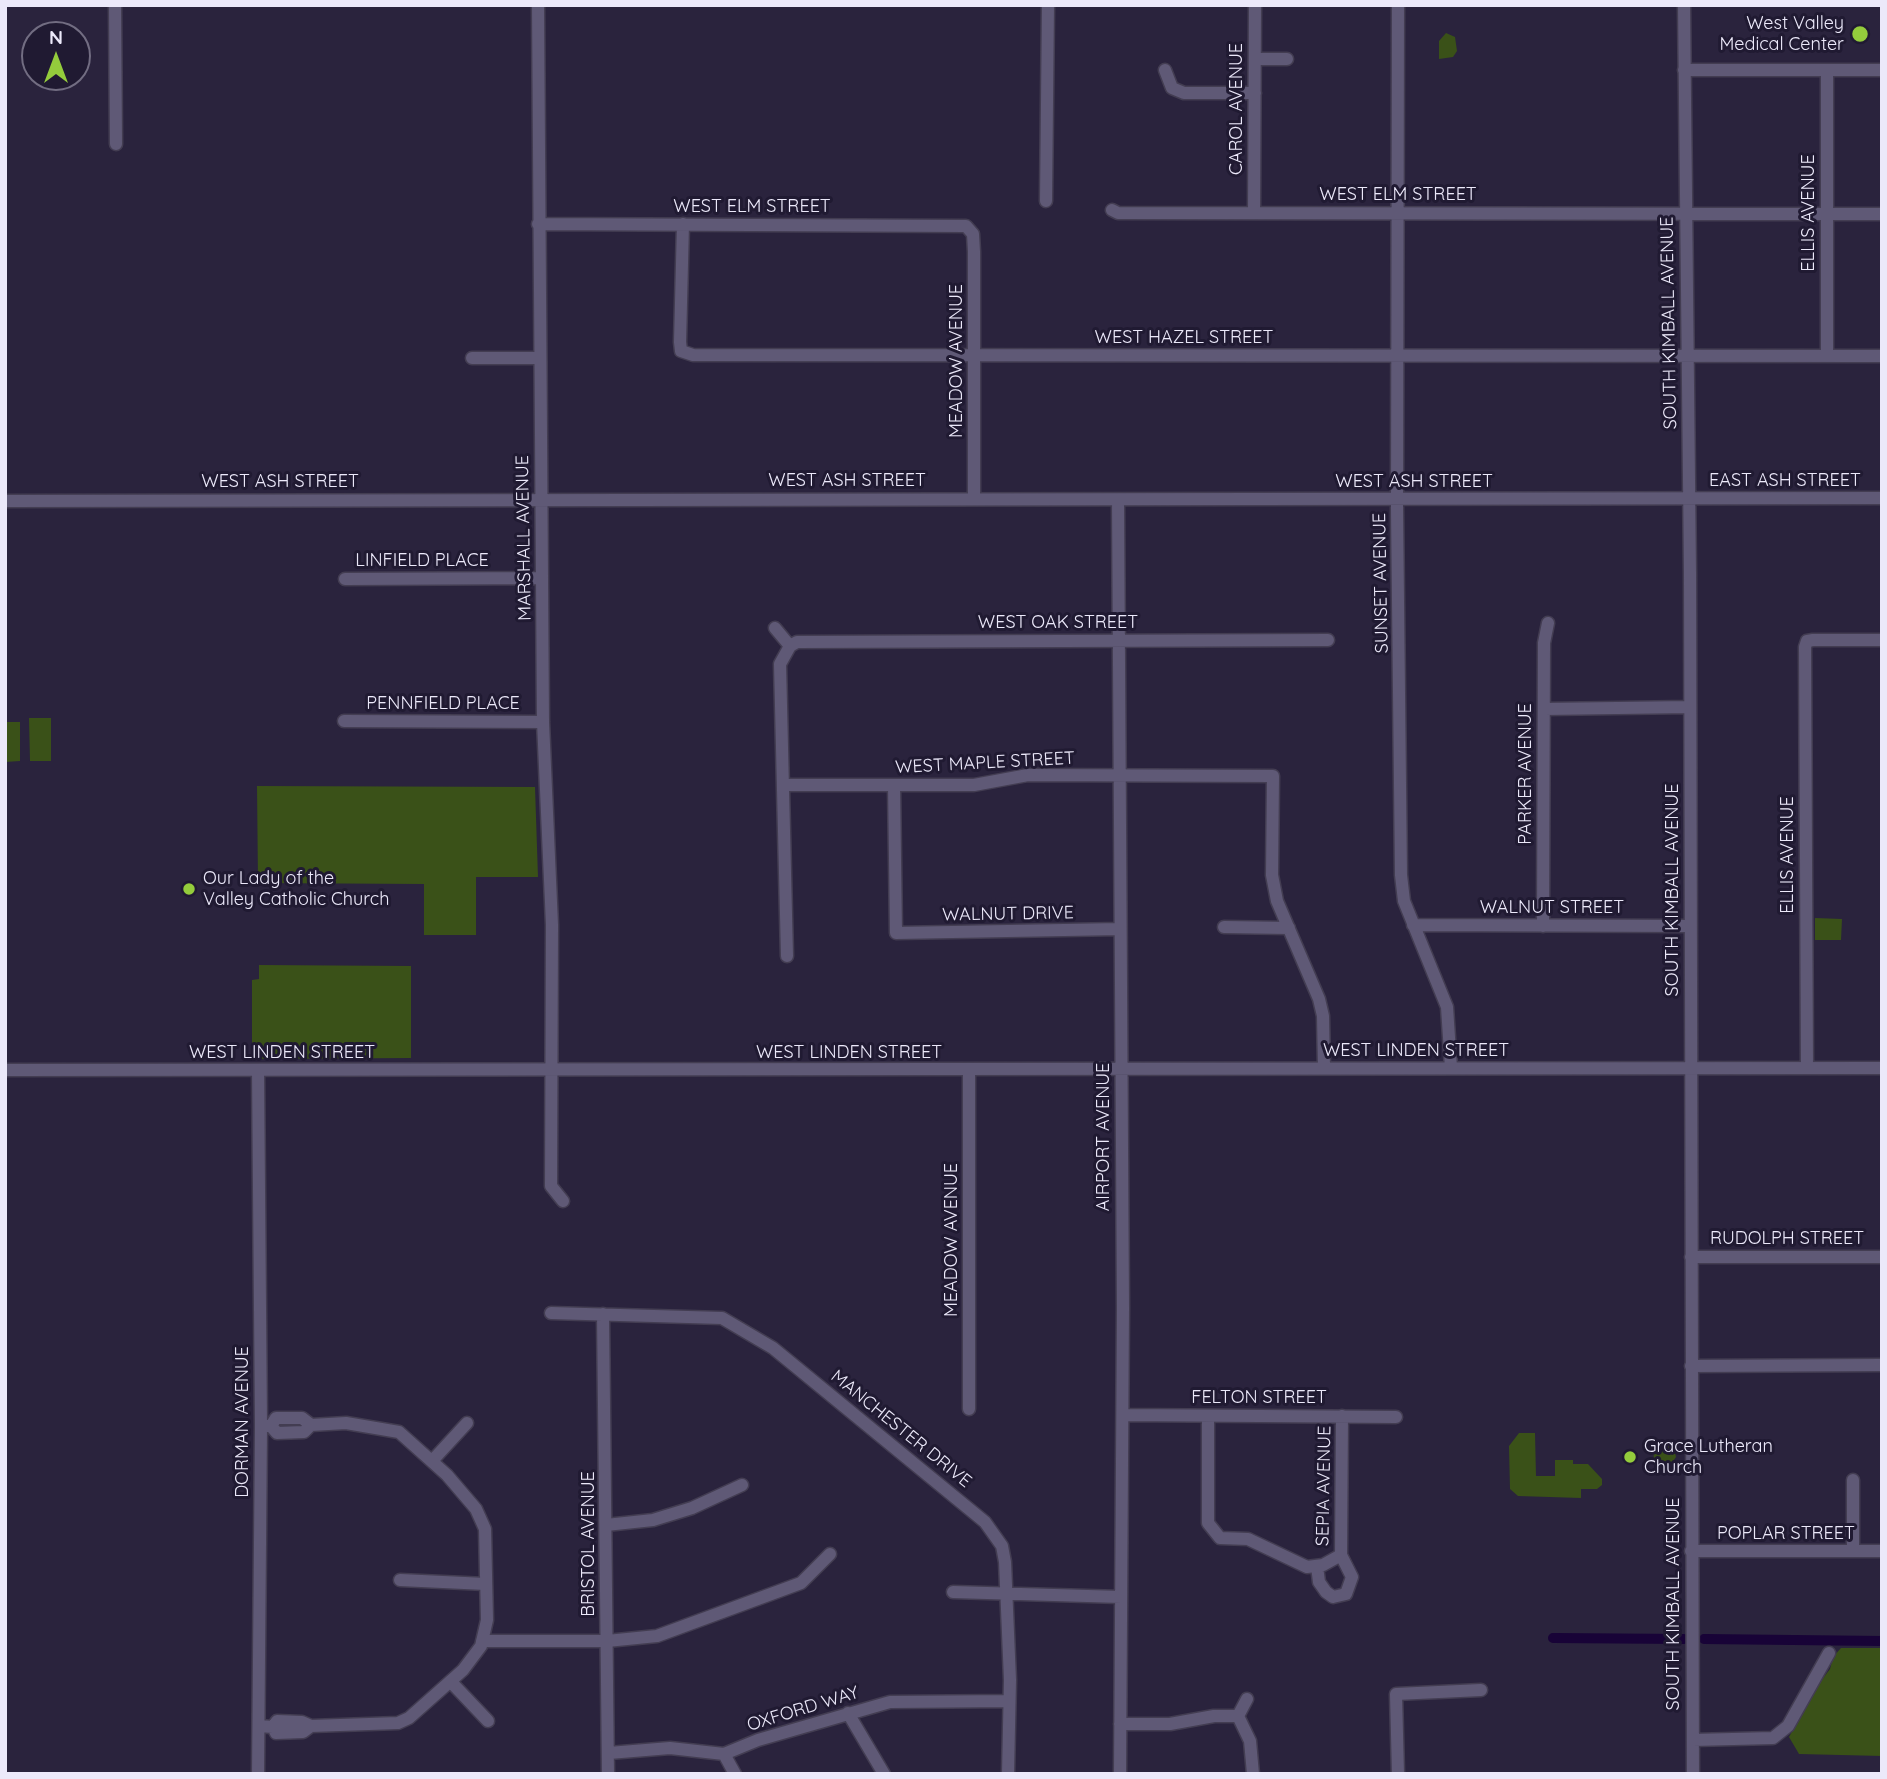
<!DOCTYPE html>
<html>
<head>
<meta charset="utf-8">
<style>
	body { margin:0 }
	#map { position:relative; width:1887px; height:1779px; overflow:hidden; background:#2a233d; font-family:Quicksand,sans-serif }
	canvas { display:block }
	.frame { position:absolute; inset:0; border:7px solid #ece9fa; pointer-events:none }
	.north { position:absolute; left:21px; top:21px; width:70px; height:70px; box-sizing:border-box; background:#201a32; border:2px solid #726d82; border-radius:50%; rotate:0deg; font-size:19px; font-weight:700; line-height:28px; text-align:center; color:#ece9fa }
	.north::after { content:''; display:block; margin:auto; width:24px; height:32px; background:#94cc3c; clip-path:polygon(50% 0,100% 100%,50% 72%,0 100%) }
</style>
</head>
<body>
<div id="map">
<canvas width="1887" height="1779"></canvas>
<div class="frame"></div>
<div class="north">N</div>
</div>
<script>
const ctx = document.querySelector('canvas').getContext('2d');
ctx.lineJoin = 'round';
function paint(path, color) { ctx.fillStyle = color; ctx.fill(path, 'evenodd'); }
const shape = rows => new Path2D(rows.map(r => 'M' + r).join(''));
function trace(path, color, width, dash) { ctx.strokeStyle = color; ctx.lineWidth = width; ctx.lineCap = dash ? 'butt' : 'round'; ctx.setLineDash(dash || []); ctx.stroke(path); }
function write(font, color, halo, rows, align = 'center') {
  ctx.font = font + ' Quicksand,sans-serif'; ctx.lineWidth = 6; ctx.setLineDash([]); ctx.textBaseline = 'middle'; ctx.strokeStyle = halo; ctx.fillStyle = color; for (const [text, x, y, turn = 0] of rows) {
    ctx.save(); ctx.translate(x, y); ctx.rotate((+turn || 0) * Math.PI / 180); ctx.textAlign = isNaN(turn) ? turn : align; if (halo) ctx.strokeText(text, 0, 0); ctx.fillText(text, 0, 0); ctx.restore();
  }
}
paint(shape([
	[1446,33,1455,37,1457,51,1453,57,1439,59,1439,41],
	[29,718,51,718,51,761,30,761],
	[5,722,20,722,20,761,5,762],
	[257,786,535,787,538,877,476,877,476,935,424,935,424,884,258,883],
	[1815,918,1842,919,1841,940,1815,940],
	[259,965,411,966,411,1058,252,1059,252,980,259,979],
	[1519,1433,1535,1433,1536,1476,1555,1476,1555,1460,1573,1460,1573,1464,1588,1464,1602,1479,1602,1485,1597,1489,1581,1489,1581,1498,1518,1496,1510,1489,1509,1446],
	[1653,1443,1673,1445,1676,1457,1671,1464,1654,1462],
	[1841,1648,1882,1648,1882,1756,1799,1754,1789,1737,1817,1686,1830,1669,1833,1657]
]), '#3a5118');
trace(shape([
	[1553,1638,1684,1639],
	[1704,1639,1882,1641]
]), '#180337', 10);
const minor = shape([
	[115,5,116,144],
	[538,5,543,722,552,925,551,1186,563,1201],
	[1398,5,1397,509,1401,875,1404,901,1447,1007,1451,1068],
	[1684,5,1690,574,1693,1774],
	[1255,59,1287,59],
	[1165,70,1172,88,1184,93,1255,93],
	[1684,70,1882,70],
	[1827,70,1827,356],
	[1046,201,1048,5],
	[1112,210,1118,213,1882,214],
	[1254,213,1255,5],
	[538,224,966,226,973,234,974,252,974,499],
	[683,224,680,342,681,351,693,355,1882,356],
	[472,358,539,358],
	[5,501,1882,498],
	[1118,501,1123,1307,1120,1774],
	[345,579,542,578],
	[775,628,790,646],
	[1544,709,1690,707],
	[344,721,543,722],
	[783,785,974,785,1028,775,1273,776,1272,875,1277,901,1319,999,1323,1016,1324,1068],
	[894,785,896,933,1120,929],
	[1413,925,1690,926],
	[1543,926,1544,643,1548,623],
	[1224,927,1289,928],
	[787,956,780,664,790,646,797,642,1328,640],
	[1807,1068,1805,647,1807,641,1813,640,1882,640],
	[5,1070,1882,1068],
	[1691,1257,1882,1257],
	[551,1313,722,1318,773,1348,985,1522,1002,1546,1005,1562,1010,1680,1008,1774],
	[603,1314,608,1774],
	[1691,1366,1882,1365],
	[969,1409,969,1071],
	[1123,1415,1396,1417],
	[1208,1416,1208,1523,1220,1538,1248,1539,1307,1567,1323,1565,1341,1555],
	[261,1426,271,1426,277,1433,304,1432,311,1425,302,1418,276,1418,271,1426],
	[432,1461,467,1423],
	[1853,1480,1853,1551],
	[606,1525,653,1520,692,1508,742,1485],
	[1691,1551,1882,1551],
	[1317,1566,1319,1582,1326,1592,1333,1597,1346,1594,1352,1577,1341,1555,1342,1416],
	[400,1580,486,1584],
	[953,1592,1121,1597],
	[482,1641,607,1641,657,1636,801,1583,830,1554],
	[451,1682,488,1721],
	[848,1713,884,1774],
	[1238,1716,1247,1699],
	[1120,1724,1170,1724,1214,1716,1238,1716,1250,1741,1253,1774],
	[259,1726,273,1727,277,1721,302,1722,311,1726,303,1732,276,1733,273,1727],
	[311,1726,398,1723,409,1718,463,1670,481,1646,487,1620,485,1529,476,1509,447,1475,399,1432,346,1423,311,1425],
	[1693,1740,1773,1738,1788,1726,1829,1653],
	[609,1753,670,1748,724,1754,758,1740,890,1702,1009,1701],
	[724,1754,735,1774],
	[258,1774,261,1426,258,1070],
	[1398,1774,1396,1694,1481,1690]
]);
trace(minor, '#433d52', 15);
trace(minor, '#5f5976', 12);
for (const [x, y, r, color] of [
	[1860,34,9,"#94cc3c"],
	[189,889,7,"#94cc3c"],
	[1630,1457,7,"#94cc3c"]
]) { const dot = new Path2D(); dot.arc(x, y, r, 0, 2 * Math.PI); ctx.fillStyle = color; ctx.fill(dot); trace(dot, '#201a32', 2.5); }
write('18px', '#ece9fa', '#201a32', [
	["West Valley",1844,24,"right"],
	["Medical Center",1844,45,"right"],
	["Our Lady of the",203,879],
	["Valley Catholic Church",203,900],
	["Grace Lutheran",1644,1447],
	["Church",1644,1468]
], 'left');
write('18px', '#ece9fa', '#201a32', [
	["CAROL AVENUE",1237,109,-90],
	["WEST ELM STREET",1398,195],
	["WEST ELM STREET",752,207],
	["ELLIS AVENUE",1809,213,-90],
	["SOUTH KIMBALL AVENUE",1669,323,-91],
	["WEST HAZEL STREET",1184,338],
	["MEADOW AVENUE",957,361,-90],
	["WEST ASH STREET",847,481],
	["EAST ASH STREET",1785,481],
	["WEST ASH STREET",280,482],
	["WEST ASH STREET",1414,482],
	["MARSHALL AVENUE",524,538,-91],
	["LINFIELD PLACE",422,561],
	["SUNSET AVENUE",1381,583,-91],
	["WEST OAK STREET",1058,623],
	["PENNFIELD PLACE",443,704],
	["WEST MAPLE STREET",985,763,-3],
	["PARKER AVENUE",1526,774,-90],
	["ELLIS AVENUE",1788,855,-90],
	["SOUTH KIMBALL AVENUE",1673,890,-90],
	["WALNUT STREET",1552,908],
	["WALNUT DRIVE",1008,914,-1],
	["WEST LINDEN STREET",1416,1051],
	["WEST LINDEN STREET",282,1053],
	["WEST LINDEN STREET",849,1053],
	["AIRPORT AVENUE",1104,1137,-90],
	["RUDOLPH STREET",1787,1239],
	["MEADOW AVENUE",952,1240,-90],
	["FELTON STREET",1259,1398],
	["DORMAN AVENUE",243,1422,-90],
	["MANCHESTER DRIVE",901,1429,39],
	["SEPIA AVENUE",1324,1486,-89],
	["POPLAR STREET",1786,1534],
	["BRISTOL AVENUE",589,1544,-90],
	["SOUTH KIMBALL AVENUE",1674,1604,-90],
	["OXFORD WAY",803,1709,-17]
]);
</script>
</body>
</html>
